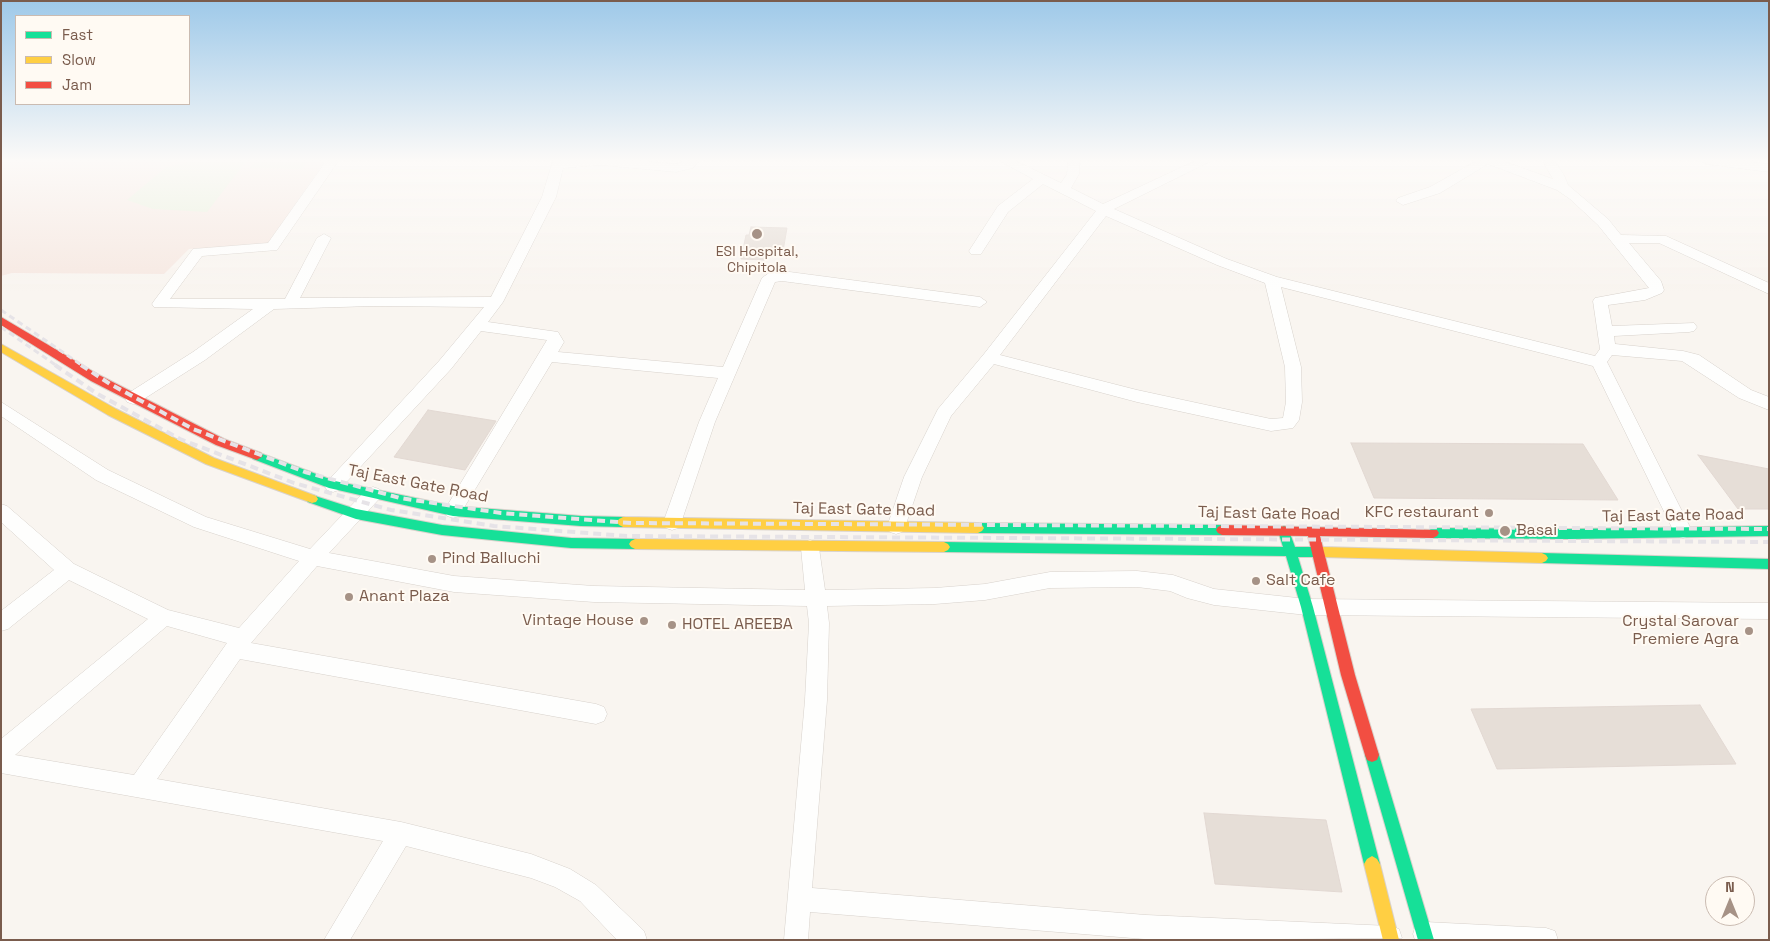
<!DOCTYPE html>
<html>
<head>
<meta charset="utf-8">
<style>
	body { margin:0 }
	#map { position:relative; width:1770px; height:941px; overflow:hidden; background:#f9f5f0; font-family:"Space Grotesk",sans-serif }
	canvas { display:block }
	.frame { position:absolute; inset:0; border:2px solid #7a5c4d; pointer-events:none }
	.legend { position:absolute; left:15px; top:15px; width:175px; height:90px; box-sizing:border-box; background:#fffaf3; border:1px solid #cabbb1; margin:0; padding:6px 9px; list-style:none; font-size:15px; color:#7a5c4d }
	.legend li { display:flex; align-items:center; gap:10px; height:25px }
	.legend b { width:25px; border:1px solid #cabbb1 }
	.north { position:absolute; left:1705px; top:876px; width:50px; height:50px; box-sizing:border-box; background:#fffaf3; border:1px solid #cabbb1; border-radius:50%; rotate:0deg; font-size:14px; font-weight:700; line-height:20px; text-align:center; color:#7a5c4d }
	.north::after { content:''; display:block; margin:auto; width:18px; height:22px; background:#a69286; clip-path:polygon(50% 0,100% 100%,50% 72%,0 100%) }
</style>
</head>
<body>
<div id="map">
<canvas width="1770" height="941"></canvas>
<div class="frame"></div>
<ul class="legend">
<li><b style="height:6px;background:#16e098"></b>Fast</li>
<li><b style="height:6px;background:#ffcf43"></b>Slow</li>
<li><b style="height:6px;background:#f24e42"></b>Jam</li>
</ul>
<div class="north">N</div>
</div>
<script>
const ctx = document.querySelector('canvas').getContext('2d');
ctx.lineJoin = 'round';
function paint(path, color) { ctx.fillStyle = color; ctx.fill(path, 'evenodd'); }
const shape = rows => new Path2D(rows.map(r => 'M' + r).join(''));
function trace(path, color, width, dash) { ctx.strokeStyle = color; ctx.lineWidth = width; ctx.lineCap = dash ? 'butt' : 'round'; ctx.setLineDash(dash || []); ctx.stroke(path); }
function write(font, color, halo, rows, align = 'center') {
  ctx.font = font + ' "Space Grotesk",sans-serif'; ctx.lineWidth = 4; ctx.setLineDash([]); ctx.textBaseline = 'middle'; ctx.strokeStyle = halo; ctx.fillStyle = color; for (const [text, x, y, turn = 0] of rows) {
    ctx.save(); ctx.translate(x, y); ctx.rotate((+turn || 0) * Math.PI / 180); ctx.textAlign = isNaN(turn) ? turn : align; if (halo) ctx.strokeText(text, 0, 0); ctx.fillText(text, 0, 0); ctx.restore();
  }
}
paint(shape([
	[1,160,326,160,267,245,189,249,164,274,12,273,1,276]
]), '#f6e8e1');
paint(shape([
	[196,160,247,160,207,212,153,209,127,200,165,168],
	[256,160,309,160,302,169,250,168]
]), '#e7f0db');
const building = shape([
	[751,227,787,228,783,251,767,250,765,260,741,259,746,235,749,235,751,227],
	[428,410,496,421,465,470,394,457,428,410],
	[1351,443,1583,444,1618,500,1374,498,1351,443],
	[1698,455,1769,469,1769,509,1738,509,1698,455],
	[1700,705,1736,764,1497,769,1471,709,1700,705],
	[1204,813,1326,820,1342,892,1215,884,1204,813]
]);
paint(building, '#e6ded7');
trace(building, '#e2d8d2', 1);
const street = shape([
	[327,160,339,160,277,250,202,256,170,299,285,299,317,238,324,234,331,238,300,298,491,297,542,197,553,160,631,160,676,164,686,160,700,160,693,168,676,172,601,165,563,168,556,197,503,302,488,322,558,332,564,342,558,352,723,367,762,278,769,273,782,271,980,297,987,302,980,307,782,281,775,282,715,422,681,523,678,528,672,530,666,528,663,523,699,422,718,378,552,362,459,516,453,518,447,516,444,511,447,506,547,340,481,331,451,369,339,490,333,492,327,490,324,485,439,361,484,307,373,306,274,309,205,360,139,402,133,404,127,402,125,398,127,394,193,352,253,309,154,307,152,304,154,301,193,249,268,243,327,160],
	[998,160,1014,160,1061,183,1067,174,1068,160,1080,160,1079,174,1071,188,1103,204,1197,160,1213,160,1114,209,1227,259,1277,277,1595,356,1600,349,1593,301,1595,298,1649,288,1598,225,1570,199,1557,190,1488,164,1440,193,1403,205,1396,201,1398,198,1430,187,1478,160,1500,160,1553,179,1542,160,1554,160,1564,175,1568,185,1608,219,1621,235,1666,236,1769,283,1769,294,1659,243,1629,243,1661,281,1664,290,1662,293,1645,300,1608,305,1612,326,1694,323,1697,327,1694,331,1689,332,1614,336,1615,344,1683,351,1699,355,1751,390,1769,397,1769,410,1739,398,1682,361,1612,355,1607,362,1692,531,1690,536,1683,538,1676,536,1593,366,1281,287,1301,367,1302,402,1299,420,1293,428,1271,431,1137,402,994,364,951,416,922,477,905,527,902,532,896,534,890,532,887,527,904,477,938,409,984,354,1096,211,1043,184,1008,212,981,254,971,254,969,251,998,206,1033,179,998,160],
	[1106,216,1217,265,1265,283,1285,367,1286,402,1283,418,1271,419,1137,390,1000,355,1106,216],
	[1700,160,1736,160,1769,164,1769,172,1706,164,1700,160],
	[1,402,108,470,206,517,310,549,367,489,373,487,379,489,382,494,379,499,329,553,454,576,594,586,805,590,801,548,803,543,810,540,817,543,819,548,825,590,935,588,985,584,1050,572,1137,571,1173,575,1214,589,1307,599,1769,603,1769,619,1307,615,1214,605,1187,598,1170,591,1137,587,1050,588,985,600,935,604,827,606,829,623,827,700,812,888,1146,915,1390,926,1399,929,1402,938,1157,940,810,912,808,940,784,940,805,700,809,623,807,606,594,602,454,592,317,566,251,643,596,704,604,707,607,714,604,721,596,724,240,659,157,779,401,822,531,854,570,869,596,885,644,931,647,940,617,940,580,901,555,887,531,878,406,846,350,940,324,940,383,841,1,773,1,739,148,619,69,580,8,629,1,631,1,611,54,570,1,522,1,504,7,506,74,564,168,610,239,628,299,561,194,527,96,480,1,416,1,402],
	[167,626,227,643,134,775,15,755,167,626],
	[1425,922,1546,928,1555,931,1558,940,1415,940,1413,934,1416,925,1425,922]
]);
const fast = shape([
	[257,452,335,481,453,506,581,516,623,517,627,519,629,522,627,525,623,527,581,526,453,516,329,488,253,459,251,456,253,453,257,452],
	[312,495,356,509,442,525,571,538,635,539,639,541,641,544,639,547,635,549,571,548,442,535,356,519,308,502,306,499,308,496,312,495],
	[978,523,1222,525,1226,527,1228,530,1226,533,1222,535,978,533,974,531,972,528,974,525,978,523],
	[1284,526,1288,528,1295,547,1322,547,1326,549,1328,552,1326,555,1322,557,1298,557,1313,607,1380,864,1377,869,1372,872,1367,869,1364,864,1301,607,1286,556,944,552,940,550,938,547,940,544,944,542,1283,547,1278,531,1280,528,1284,526],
	[1769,526,1769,536,1569,539,1433,538,1429,536,1427,533,1429,530,1433,528,1569,529,1769,526],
	[1542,553,1769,559,1769,569,1542,563,1538,561,1536,558,1538,555,1542,553],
	[1372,748,1377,750,1379,755,1434,940,1418,940,1365,755,1367,750,1372,748]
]);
const slow = shape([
	[1,344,116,409,214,458,316,496,318,499,316,502,312,503,206,464,108,415,1,352,1,344],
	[623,517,978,523,982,525,984,528,982,531,978,533,623,527,619,525,617,522,619,519,623,517],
	[635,539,944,542,948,544,950,547,948,550,944,552,635,549,631,547,629,544,631,541,635,539],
	[1322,547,1542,553,1546,555,1548,558,1546,561,1542,563,1322,557,1318,555,1316,552,1318,549,1322,547],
	[1372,856,1377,859,1380,864,1399,940,1383,940,1364,864,1367,859,1372,856]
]);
const jam = shape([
	[1,317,99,375,224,439,261,453,263,456,257,460,216,445,91,381,1,325,1,317],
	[1222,525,1437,530,1439,533,1437,536,1433,538,1320,536,1355,675,1379,755,1377,760,1372,762,1367,760,1365,755,1341,675,1308,536,1222,535,1218,533,1216,530,1218,527,1222,525]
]);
trace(street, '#d7d1cb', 1);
trace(fast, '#d9d2cb', 2);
trace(slow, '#d9d2cb', 2);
trace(jam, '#d9d2cb', 2);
paint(street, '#fefefd');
paint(fast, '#16e098');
paint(slow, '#ffcf43');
paint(jam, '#f24e42');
trace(shape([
	[1,310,83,366],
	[1,327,57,366]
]), '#e6e3e7', 3, [6, 4]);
trace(shape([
	[55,365,96,393,180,439,294,483,391,510,494,526,627,536,1769,542],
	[81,365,110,384,193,429,305,472,400,498,501,513,631,523,1769,529]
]), '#e6e3e7', 4, [8, 5]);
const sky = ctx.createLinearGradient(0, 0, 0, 292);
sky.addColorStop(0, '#9ec9e9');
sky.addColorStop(0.55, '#fcfaf8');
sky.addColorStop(1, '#fcfaf800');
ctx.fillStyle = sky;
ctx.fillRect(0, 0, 1770, 292);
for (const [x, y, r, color] of [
	[757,234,6,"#a69286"],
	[1489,513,5,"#a69286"],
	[1505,531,6,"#a69286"],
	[432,559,5,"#a69286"],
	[1256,581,5,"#a69286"],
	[349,597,5,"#a69286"],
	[644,621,5,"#a69286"],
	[672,625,5,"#a69286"],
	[1749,631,5,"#a69286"]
]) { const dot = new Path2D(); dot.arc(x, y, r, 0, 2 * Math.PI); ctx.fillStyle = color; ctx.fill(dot); trace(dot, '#fffaf3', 2); }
write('14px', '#7a5c4d', '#fffaf3', [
	["ESI Hospital,",757,252],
	["Chipitola",757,268]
]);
write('16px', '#7a5c4d', '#fffaf3', [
	["Taj East Gate Road",418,484,11],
	["Taj East Gate Road",864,510,1],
	["Taj East Gate Road",1269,514,1],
	["Taj East Gate Road",1673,516,-1]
]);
write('16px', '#7a5c4d', '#fffaf3', [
	["KFC restaurant",1479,513,"right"],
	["Basai",1516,531],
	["Pind Balluchi",442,559],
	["Salt Cafe",1266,581],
	["Anant Plaza",359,597],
	["Vintage House",634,621,"right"],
	["Crystal Sarovar",1739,622,"right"],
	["Premiere Agra",1739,640,"right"],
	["HOTEL AREEBA",682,625]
], 'left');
</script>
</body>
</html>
